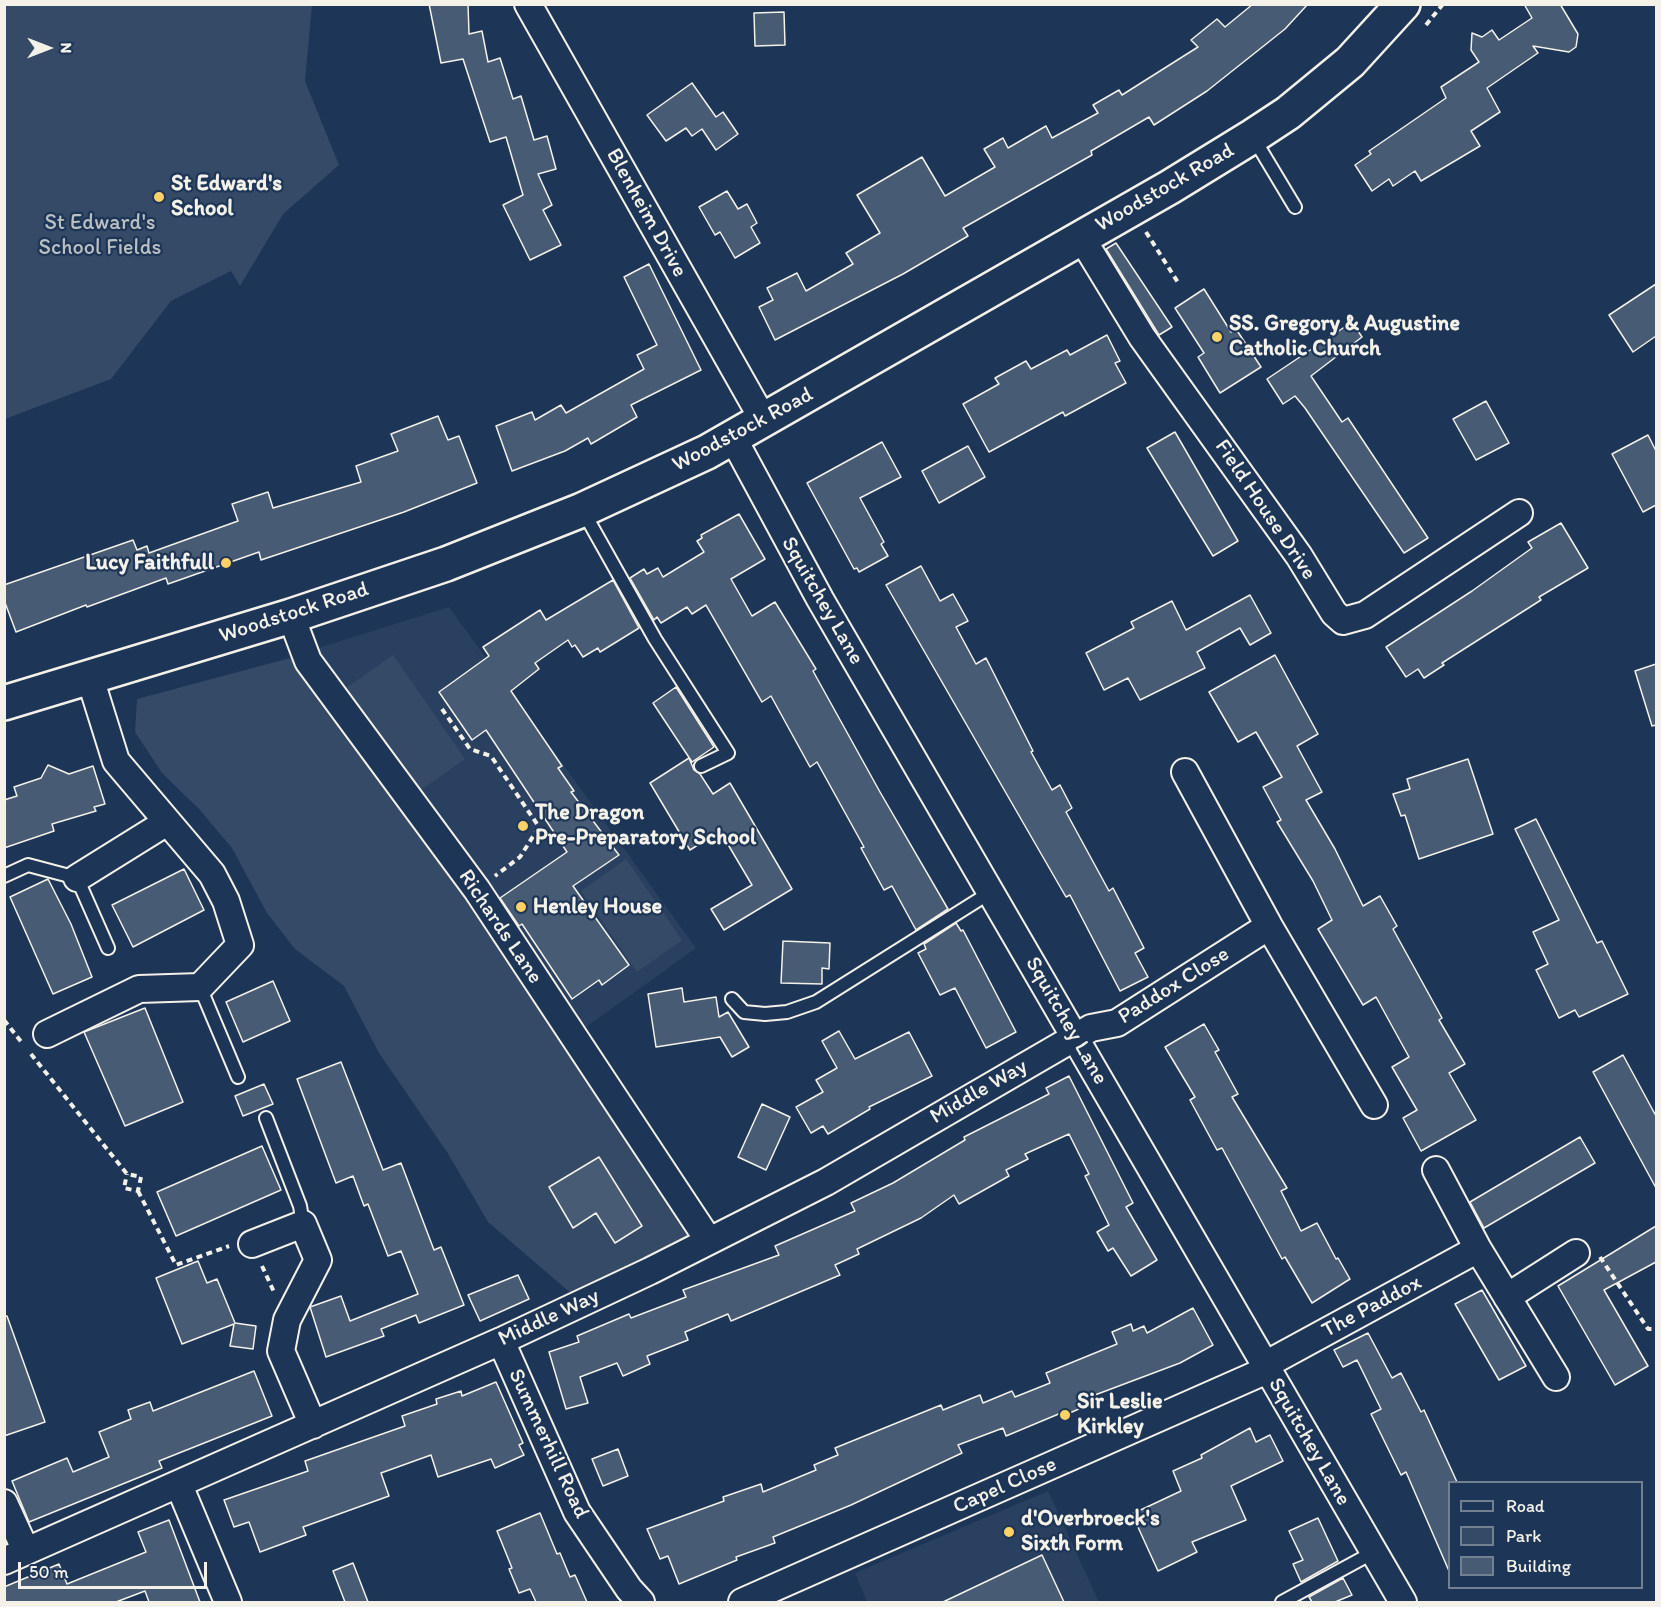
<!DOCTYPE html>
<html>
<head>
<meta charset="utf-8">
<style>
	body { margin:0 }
	#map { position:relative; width:1661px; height:1607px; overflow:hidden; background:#1d3557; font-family:Itim,sans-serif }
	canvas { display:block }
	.frame { position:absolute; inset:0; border:6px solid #f4f1e8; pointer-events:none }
	.legend { position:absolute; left:1448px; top:1481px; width:195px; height:108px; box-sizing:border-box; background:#1d3557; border:2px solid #738091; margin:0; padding:8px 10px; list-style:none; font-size:18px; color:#f4f1e8 }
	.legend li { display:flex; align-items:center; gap:12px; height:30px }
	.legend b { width:30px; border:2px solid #738091 }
	.north { position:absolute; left:18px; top:18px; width:60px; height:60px; -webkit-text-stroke:4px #1d3557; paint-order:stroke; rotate:90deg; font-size:16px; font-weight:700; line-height:24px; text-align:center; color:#f4f1e8 }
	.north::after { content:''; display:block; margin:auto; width:21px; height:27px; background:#f4f1e8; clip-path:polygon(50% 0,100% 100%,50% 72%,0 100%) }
	.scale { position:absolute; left:18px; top:1562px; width:189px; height:27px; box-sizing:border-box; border:3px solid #f4f1e8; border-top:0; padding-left:8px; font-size:18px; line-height:21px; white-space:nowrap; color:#f4f1e8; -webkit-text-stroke:4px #1d3557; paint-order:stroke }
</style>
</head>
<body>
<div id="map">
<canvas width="1661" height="1607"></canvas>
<div class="frame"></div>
<ul class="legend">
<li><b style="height:8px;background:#1d3557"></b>Road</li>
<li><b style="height:16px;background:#354a67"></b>Park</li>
<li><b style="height:16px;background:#485b74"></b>Building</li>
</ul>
<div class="north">N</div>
<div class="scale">50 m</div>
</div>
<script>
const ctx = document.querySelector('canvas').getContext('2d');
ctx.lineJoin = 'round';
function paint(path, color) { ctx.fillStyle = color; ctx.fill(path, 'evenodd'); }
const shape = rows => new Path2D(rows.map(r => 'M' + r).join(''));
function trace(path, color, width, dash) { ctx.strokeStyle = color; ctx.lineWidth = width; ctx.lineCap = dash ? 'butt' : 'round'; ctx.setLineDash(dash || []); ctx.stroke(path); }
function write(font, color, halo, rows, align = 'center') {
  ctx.font = font + ' Itim,sans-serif'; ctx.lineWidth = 4.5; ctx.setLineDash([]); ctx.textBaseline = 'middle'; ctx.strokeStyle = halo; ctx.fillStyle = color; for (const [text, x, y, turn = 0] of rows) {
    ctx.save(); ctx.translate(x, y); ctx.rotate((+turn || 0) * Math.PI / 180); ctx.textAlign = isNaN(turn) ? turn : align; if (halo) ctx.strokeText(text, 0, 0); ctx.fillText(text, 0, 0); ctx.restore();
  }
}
paint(shape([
	[449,607,696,948,582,1030,315,649],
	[1048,1491,1099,1602,867,1602,855,1573]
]), '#2a4060');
paint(shape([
	[5,4,312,5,305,81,339,165,283,214,240,286,231,271,171,301,111,379,5,419],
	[393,655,465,759,418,792,346,688],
	[290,658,506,946,694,1236,573,1295,488,1222,447,1152,379,1053,344,986,295,949,267,913,232,848,199,809,162,773,135,732,137,699],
	[626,859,682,940,637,972,581,891]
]), '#354a67');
const building = shape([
	[429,4,468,4,469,34,482,31,488,62,500,58,513,99,521,96,534,140,547,136,556,169,538,174,552,205,543,210,561,245,530,260,503,205,523,195,506,137,490,142,463,59,441,63,429,4],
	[1253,4,1308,4,1285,29,1207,91,1154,125,1149,117,1091,151,1092,155,963,228,968,236,903,274,775,340,759,307,773,300,767,288,797,273,806,291,853,264,846,253,880,233,857,195,922,157,945,196,995,167,984,149,1003,138,1008,148,1046,126,1052,138,1098,113,1093,105,1119,90,1122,95,1198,47,1191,40,1217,19,1225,27,1253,4],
	[1524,4,1560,4,1578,34,1576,47,1569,52,1533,46,1538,53,1487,88,1500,112,1471,131,1480,146,1421,181,1415,171,1393,186,1389,179,1372,191,1355,165,1371,154,1369,151,1446,98,1441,87,1479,62,1471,50,1472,33,1482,37,1492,30,1499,40,1532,18,1524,4],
	[784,12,785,45,755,46,754,13,784,12],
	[692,83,716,117,723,112,738,134,716,150,702,129,692,136,686,128,666,141,647,115,692,83],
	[727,191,738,209,747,204,757,223,751,227,760,243,735,258,720,232,715,235,699,207,727,191],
	[1116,243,1172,327,1159,335,1106,249,1116,243],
	[649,264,701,370,631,405,637,417,591,444,588,438,565,451,512,471,496,426,532,412,535,420,561,405,566,413,644,369,637,355,657,345,624,277,649,264],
	[1656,284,1656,336,1633,352,1609,315,1656,284],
	[1204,289,1231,332,1236,329,1261,367,1220,393,1198,357,1204,353,1175,308,1204,289],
	[1352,322,1362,337,1311,376,1342,422,1348,418,1428,538,1404,553,1305,408,1295,396,1283,404,1267,379,1352,322],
	[1107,335,1120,361,1115,363,1126,383,1065,416,1063,412,989,452,963,404,999,384,995,378,1026,361,1031,369,1067,350,1070,355,1107,335],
	[1486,401,1509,443,1476,460,1453,419,1486,401],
	[438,416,448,440,459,436,477,483,404,512,261,560,259,552,168,584,166,578,87,607,86,605,16,632,4,600,4,585,133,540,137,550,147,546,149,553,238,521,232,504,268,492,273,508,361,482,356,466,398,451,391,434,438,416],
	[1175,432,1238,541,1213,556,1147,448,1175,432],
	[1648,435,1656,451,1656,505,1643,512,1612,454,1648,435],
	[882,442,901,477,860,498,884,542,881,544,888,556,859,572,857,568,854,569,807,483,882,442],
	[968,446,985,477,939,503,922,471,968,446],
	[739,514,765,559,731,579,752,616,775,602,816,669,813,671,880,792,948,909,916,930,892,886,884,890,861,848,864,847,817,762,810,767,771,696,762,702,706,605,692,614,687,607,661,623,657,617,654,620,630,578,644,569,647,574,658,568,663,577,704,552,697,541,702,538,701,535,739,514],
	[1561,523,1588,568,1539,597,1541,600,1442,663,1444,665,1424,678,1418,669,1406,677,1386,647,1472,591,1532,548,1528,542,1561,523],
	[921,566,940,601,953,594,968,621,956,627,976,664,986,658,1033,751,1031,752,1052,790,1060,785,1072,808,1066,812,1109,891,1113,888,1144,948,1135,953,1148,977,1120,991,1070,895,1066,897,886,585,921,566],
	[613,580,639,628,600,652,598,648,583,657,575,645,572,647,568,640,535,663,539,669,511,691,562,766,558,768,574,791,571,792,619,855,573,886,629,965,602,985,599,980,572,999,522,924,519,926,500,898,567,852,486,730,472,740,439,692,489,656,483,647,540,610,546,620,613,580],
	[1250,595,1271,633,1250,645,1240,628,1197,652,1205,668,1140,700,1128,678,1104,690,1086,653,1134,628,1131,622,1172,601,1186,630,1250,595],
	[1275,655,1318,734,1297,746,1322,792,1306,800,1335,849,1363,906,1380,896,1397,926,1393,929,1442,1018,1439,1020,1465,1064,1449,1073,1476,1120,1421,1151,1403,1118,1417,1110,1392,1067,1409,1057,1376,997,1363,1005,1318,929,1332,920,1313,881,1277,822,1281,820,1263,787,1282,777,1256,732,1238,742,1209,692,1275,655],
	[1656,664,1656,725,1652,726,1635,671,1656,664],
	[676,687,714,747,692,762,653,703,676,687],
	[689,758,694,770,700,774,713,794,730,783,792,889,724,930,711,909,752,885,720,831,690,850,650,783,689,758],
	[1468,759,1493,834,1419,859,1405,815,1401,816,1393,794,1410,789,1407,779,1468,759],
	[48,765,69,774,93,766,105,804,94,807,96,811,52,824,54,831,4,848,4,800,17,796,14,787,41,778,48,765],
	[1536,819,1597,943,1602,941,1628,994,1579,1017,1575,1010,1559,1018,1536,970,1548,964,1533,932,1559,920,1515,829,1536,819],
	[184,869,204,910,133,947,112,905,184,869],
	[48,879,71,924,92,977,53,994,10,897,48,879],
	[956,923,961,931,963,930,1016,1032,986,1048,955,988,940,995,918,953,926,949,924,944,956,923],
	[783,941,830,943,829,969,822,968,822,984,781,983,783,941],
	[273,981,290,1021,243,1042,226,1002,273,981],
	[682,988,684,1002,716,997,719,1017,728,1012,749,1047,732,1057,720,1037,656,1047,648,994,682,988],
	[145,1008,183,1102,125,1126,84,1032,145,1008],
	[1204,1024,1219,1050,1215,1052,1238,1094,1232,1097,1287,1188,1281,1191,1301,1231,1317,1223,1336,1259,1338,1258,1350,1279,1312,1303,1285,1257,1282,1259,1222,1148,1217,1150,1190,1100,1195,1097,1165,1047,1204,1024],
	[839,1031,855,1059,909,1032,932,1076,869,1107,870,1109,828,1134,823,1126,811,1133,796,1107,823,1092,816,1080,837,1068,822,1041,839,1031],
	[1623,1055,1656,1116,1656,1188,1593,1072,1623,1055],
	[341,1062,383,1170,401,1163,434,1250,441,1247,464,1305,419,1323,416,1315,381,1329,384,1336,326,1357,310,1307,341,1296,350,1321,418,1294,401,1251,388,1256,368,1204,364,1206,353,1176,336,1183,297,1079,341,1062],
	[1069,1076,1133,1203,1126,1207,1157,1260,1131,1276,1113,1248,1108,1251,1097,1232,1109,1225,1085,1176,1089,1174,1069,1134,1025,1154,1028,1159,1006,1170,1009,1176,959,1204,954,1195,921,1218,857,1249,859,1254,835,1265,840,1275,731,1321,728,1314,685,1332,688,1340,647,1356,650,1364,623,1376,617,1363,580,1377,588,1403,566,1409,549,1352,579,1342,577,1336,629,1314,631,1318,686,1297,683,1290,779,1255,775,1246,855,1211,851,1203,893,1183,965,1140,964,1137,1049,1094,1046,1088,1069,1076],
	[264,1084,273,1104,243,1116,235,1096,264,1084],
	[762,1104,790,1117,766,1170,738,1157,762,1104],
	[1580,1137,1595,1163,1484,1228,1470,1202,1580,1137],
	[262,1146,281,1190,176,1236,157,1192,262,1146],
	[599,1157,642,1226,615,1243,596,1213,573,1228,549,1187,599,1157],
	[1656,1226,1656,1262,1604,1290,1648,1366,1615,1385,1558,1286,1656,1226],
	[198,1261,207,1283,217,1279,235,1323,256,1326,253,1349,230,1346,234,1324,182,1344,156,1278,198,1261],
	[518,1275,529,1299,480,1321,468,1295,518,1275],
	[1482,1290,1526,1366,1499,1380,1455,1304,1482,1290],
	[1193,1308,1213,1345,1180,1363,1079,1401,1081,1408,1063,1416,1061,1413,1006,1436,1003,1428,958,1445,962,1453,851,1505,773,1537,775,1543,736,1557,737,1560,679,1584,668,1556,660,1559,647,1529,724,1501,723,1497,761,1484,763,1492,816,1470,814,1465,838,1455,835,1448,941,1405,943,1410,980,1395,983,1403,1012,1391,1015,1397,1050,1383,1046,1373,1117,1344,1112,1332,1131,1324,1133,1331,1144,1326,1147,1333,1193,1308],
	[4,1316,7,1316,45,1422,4,1436,4,1316],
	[1368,1333,1392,1378,1401,1373,1421,1412,1424,1410,1457,1482,1449,1482,1449,1571,1406,1472,1401,1475,1371,1414,1381,1409,1357,1360,1343,1367,1334,1350,1368,1333],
	[254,1371,272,1416,159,1461,162,1468,29,1522,12,1481,67,1458,73,1472,109,1457,99,1432,131,1419,128,1410,150,1402,153,1411,254,1371],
	[496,1382,523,1443,519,1445,524,1455,495,1468,491,1459,438,1477,431,1455,381,1473,389,1496,303,1527,306,1535,260,1552,249,1522,234,1527,224,1500,308,1471,305,1461,405,1426,402,1416,437,1404,436,1399,461,1391,462,1396,496,1382],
	[1250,1428,1256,1442,1270,1435,1283,1461,1231,1486,1246,1520,1192,1542,1197,1552,1158,1571,1132,1514,1181,1491,1173,1471,1202,1458,1201,1455,1250,1428],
	[618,1449,628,1476,603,1486,592,1459,618,1449],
	[540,1513,557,1554,560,1553,570,1577,575,1575,587,1602,536,1602,530,1589,519,1593,509,1569,512,1568,497,1531,540,1513],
	[1318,1518,1338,1561,1301,1582,1293,1564,1303,1560,1289,1531,1318,1518],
	[169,1520,200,1602,149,1602,145,1591,116,1602,4,1602,4,1587,59,1564,67,1584,146,1552,138,1532,169,1520],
	[1042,1555,1064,1602,943,1602,1042,1555],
	[353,1563,368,1602,345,1602,333,1571,353,1563],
	[1343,1578,1352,1595,1335,1602,1312,1602,1309,1597,1343,1578]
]);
paint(building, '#485b74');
trace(building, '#f4f1e8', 1.5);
const lane = shape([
	[1253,137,1295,207],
	[583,511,655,639,728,753,701,766],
	[4,876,28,865,77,878,108,948],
	[200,987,238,1077],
	[732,999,744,1012,765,1014,787,1012,816,1002,991,892],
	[266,1118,300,1206,303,1224],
	[1282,1602,1374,1552]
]);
const street = shape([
	[528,4,764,421],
	[1081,237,1142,337,1299,556,1334,613,1343,621,1365,615,1519,513],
	[733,438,820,599,1403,1602],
	[291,616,308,661,477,890,709,1241],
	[1185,772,1269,926,1374,1105],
	[77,878,167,822],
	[47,1034,139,989,200,987,240,945,226,901,212,874,116,761,90,678],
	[1436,1170,1478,1249,1556,1377],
	[252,1244,303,1224,318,1260,287,1320,281,1351,313,1425],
	[1507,1297,1576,1253],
	[501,1341,577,1512,629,1589,641,1602],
	[1265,1365,1478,1249],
	[179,1485,228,1602],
	[4,1503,26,1551],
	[4,1561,501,1341,650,1271,826,1182,1091,1028,1117,1023,1269,926],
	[742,1602,1267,1370]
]);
const primary = shape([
	[4,703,291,616,446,564,582,510,707,452,1170,187,1253,136,1288,113,1350,62,1403,4]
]);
trace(lane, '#f4f1e8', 16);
trace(street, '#f4f1e8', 30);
trace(primary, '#f4f1e8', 38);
trace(shape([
	[1426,25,1443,4],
	[1146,232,1179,284],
	[442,709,470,749,491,756,539,827,520,857,495,876],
	[4,1020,23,1044],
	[31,1054,127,1174,141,1177,138,1191,124,1188,127,1174],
	[138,1191,176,1265,229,1246],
	[1600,1257,1648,1329,1656,1329],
	[262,1266,274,1292]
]), '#f4f1e8', 4, [6, 4.5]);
trace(lane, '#1d3557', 12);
trace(street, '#1d3557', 26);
trace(primary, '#1d3557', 33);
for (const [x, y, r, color] of [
	[159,197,6,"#ffd166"],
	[1217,337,6,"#ffd166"],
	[226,563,6,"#ffd166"],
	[523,826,6,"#ffd166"],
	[521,907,6,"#ffd166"],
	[1065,1415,6,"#ffd166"],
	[1009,1532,6,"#ffd166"]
]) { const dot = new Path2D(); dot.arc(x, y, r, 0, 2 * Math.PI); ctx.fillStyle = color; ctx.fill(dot); trace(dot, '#1d3557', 2); }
write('bold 22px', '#f4f1e8', '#1d3557', [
	["St Edward's",171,184],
	["School",171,209],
	["SS. Gregory & Augustine",1229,324],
	["Catholic Church",1229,349],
	["Lucy Faithfull",214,563,"right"],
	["The Dragon",535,813],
	["Pre-Preparatory School",535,838],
	["Henley House",533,907],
	["Sir Leslie",1077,1402],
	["Kirkley",1077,1427],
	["d'Overbroeck's",1021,1519],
	["Sixth Form",1021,1544]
], 'left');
write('22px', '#f4f1e8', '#1d3557', [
	["Woodstock Road",1165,188,-30],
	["Blenheim Drive",646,213,61],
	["Woodstock Road",743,430,-28],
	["Field House Drive",1265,510,56],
	["Squitchey Lane",822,601,60],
	["Woodstock Road",294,613,-18],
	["Richards Lane",500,927,56],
	["Paddox Close",1174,986,-32],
	["Squitchey Lane",1066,1021,60],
	["Middle Way",979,1092,-30],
	["The Paddox",1372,1307,-28],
	["Middle Way",549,1318,-25],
	["Squitchey Lane",1309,1442,60],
	["Summerhill Road",548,1444,65],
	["Capel Close",1005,1486,-24]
]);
write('22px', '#bbbfc1', '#1d3557', [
	["St Edward's",100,223],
	["School Fields",100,248]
]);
</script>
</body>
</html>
